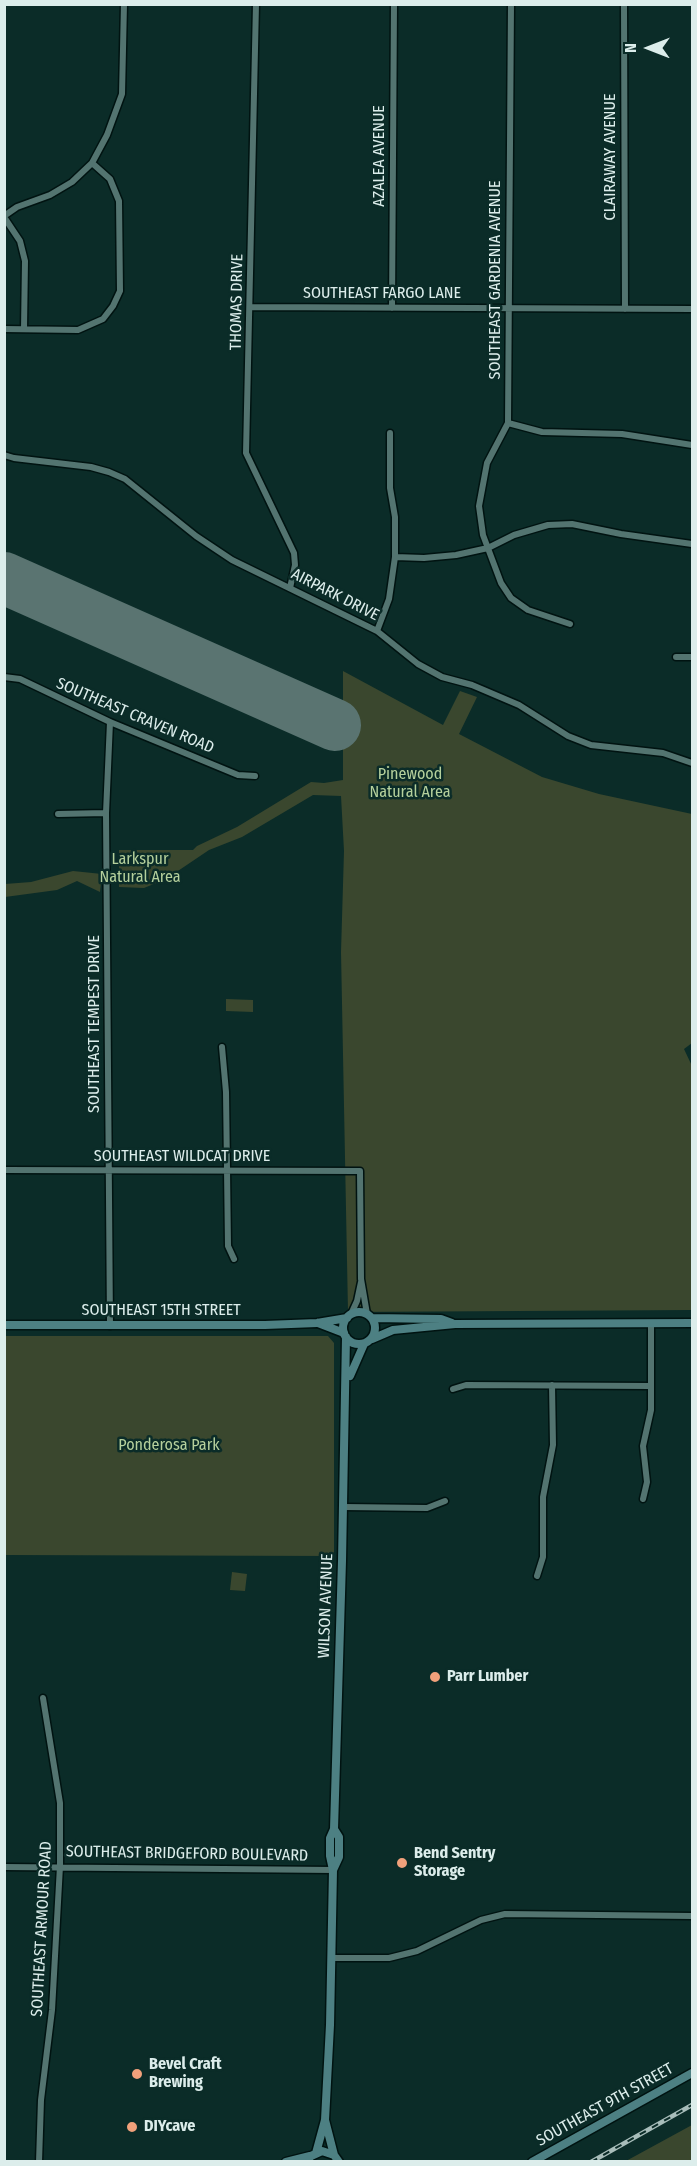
<!DOCTYPE html>
<html>
<head>
<meta charset="utf-8">
<style>
	body { margin:0 }
	#map { position:relative; width:697px; height:2166px; overflow:hidden; background:#0b2c28; font-family:"Fira Sans Condensed",sans-serif }
	canvas { display:block }
	.frame { position:absolute; inset:0; border:6px solid #dcedeb; pointer-events:none }
	.north { position:absolute; left:619px; top:18px; width:60px; height:60px; -webkit-text-stroke:4px #0b2c28; paint-order:stroke; rotate:270deg; font-size:16px; font-weight:700; line-height:24px; text-align:center; color:#dcedeb }
	.north::after { content:''; display:block; margin:auto; width:21px; height:27px; background:#dcedeb; clip-path:polygon(50% 0,100% 100%,50% 72%,0 100%) }
</style>
</head>
<body>
<div id="map">
<canvas width="697" height="2166"></canvas>
<div class="frame"></div>
<div class="north">N</div>
</div>
<script>
const ctx = document.querySelector('canvas').getContext('2d');
ctx.lineJoin = 'round';
function paint(path, color) { ctx.fillStyle = color; ctx.fill(path, 'evenodd'); }
const shape = rows => new Path2D(rows.map(r => 'M' + r).join(''));
function trace(path, color, width, dash) { ctx.strokeStyle = color; ctx.lineWidth = width; ctx.lineCap = dash ? 'butt' : 'round'; ctx.setLineDash(dash || []); ctx.stroke(path); }
function write(font, color, halo, rows, align = 'center') {
  ctx.font = font + ' "Fira Sans Condensed",sans-serif'; ctx.lineWidth = 5; ctx.setLineDash([]); ctx.textBaseline = 'middle'; ctx.strokeStyle = halo; ctx.fillStyle = color; for (const [text, x, y, turn = 0] of rows) {
    ctx.save(); ctx.translate(x, y); ctx.rotate((+turn || 0) * Math.PI / 180); ctx.textAlign = isNaN(turn) ? turn : align; if (halo) ctx.strokeText(text, 0, 0); ctx.fillText(text, 0, 0); ctx.restore();
  }
}
paint(shape([
	[343,671,443,725,460,691,477,697,459,734,542,777,599,794,692,814,692,1043,684,1049,692,1066,692,1310,348,1312,341,952,344,851,341,796,313,795,242,837,209,850,166,879,144,888,119,887,119,850,193,850,197,846,237,827,311,782,324,783,343,780],
	[73,871,102,874,100,892,77,881,57,890,5,897,5,884,31,882],
	[226,999,253,1000,253,1012,226,1011],
	[5,1336,328,1336,334,1343,334,1556,5,1555],
	[232,1572,247,1574,245,1591,230,1590],
	[692,2125,692,2161,626,2161]
]), '#3a472e');
trace(shape([
	[4,578,335,725]
]), '#5a7471', 52);
const street = shape([
	[256,4,246,453,294,553,295,565,290,588],
	[511,4,508,423,487,463,479,506,483,535,501,583,511,598,528,610,570,624],
	[624,4,625,309],
	[4,216,17,207,50,195,72,182,92,163,107,135,122,94,124,4],
	[4,217,20,241,25,261,24,329],
	[251,307,692,309],
	[392,308,394,4],
	[4,329,78,330,103,319,113,306,120,291,119,201,110,179,92,163],
	[508,423,542,432,622,434,692,445],
	[4,455,14,458,91,467,109,472,125,479,196,536,232,560,377,631,418,664,442,677,472,685,519,705,568,736,591,745,663,753,692,763],
	[395,557,424,558,456,555,488,548,514,535,548,525,572,524,621,534,692,544],
	[377,631,389,599,395,557,395,517,390,488,390,433],
	[676,657,692,657],
	[4,677,20,679,110,722,238,775,255,776],
	[110,722,106,813,110,1326],
	[58,814,106,813],
	[222,1047,226,1092,228,1246,234,1259],
	[4,1170,360,1171,361,1279,367,1314],
	[351,1314,357,1301,361,1282],
	[453,1389,466,1385,651,1386],
	[643,1499,647,1482,643,1446,651,1410,651,1323],
	[344,1507,427,1508,445,1501],
	[537,1576,543,1557,543,1497,553,1445,552,1385],
	[4,1867,333,1870],
	[331,1958,389,1958,417,1951,481,1920,505,1914,692,1916],
	[39,2162,41,2100,52,2010,60,1866,60,1803,43,1698]
]);
const secondary = shape([
	'343 1328a16 16 0 1 1 32 0a16 16 0 1 1-32 0Z',
	[372,1318,441,1319,452,1323],
	[318,1323,344,1333],
	[4,1325,265,1325,317,1323,347,1318],
	[372,1339,393,1330,455,1324,692,1323],
	[350,1376,364,1344],
	[333,1870,339,1857,339,1837,334,1829],
	[325,2120,334,2155],
	[316,2153,325,2120,330,2025,333,1870,330,1856,330,1838,334,1829,342,1561,346,1337],
	[286,2162,310,2156],
	[306,2162,311,2156,322,2151,334,2155,339,2162],
	[532,2162,692,2073]
]);
trace(street, '#001311', 9);
trace(secondary, '#001311', 11);
trace(street, '#537470', 6);
trace(secondary, '#4d8083', 8);
const rail = shape([
	[591,2162,692,2105]
]);
trace(rail, '#a8bdba', 4.5);
trace(rail, '#0b2c28', 2, [7]);
for (const [x, y, r, color] of [
	[435,1677,6,"#f1a17b"],
	[402,1863,6,"#f1a17b"],
	[137,2074,6,"#f1a17b"],
	[132,2127,6,"#f1a17b"]
]) { const dot = new Path2D(); dot.arc(x, y, r, 0, 2 * Math.PI); ctx.fillStyle = color; ctx.fill(dot); trace(dot, '#0b2c28', 2); }
write('16px', '#dcedeb', '#0b2c28', [
	["AZALEA AVENUE",380,156,-90],
	["CLAIRAWAY AVENUE",611,157,-90],
	["SOUTHEAST GARDENIA AVENUE",496,280,-90],
	["SOUTHEAST FARGO LANE",382,294],
	["THOMAS DRIVE",237,302,-89],
	["AIRPARK DRIVE",335,595,27],
	["SOUTHEAST CRAVEN ROAD",135,716,23],
	["SOUTHEAST TEMPEST DRIVE",95,1024,-90],
	["SOUTHEAST WILDCAT DRIVE",182,1157],
	["SOUTHEAST 15TH STREET",161,1311],
	["WILSON AVENUE",326,1606,-88],
	["SOUTHEAST BRIDGEFORD BOULEVARD",187,1854,1],
	["SOUTHEAST ARMOUR ROAD",42,1929,-87],
	["SOUTHEAST 9TH STREET",605,2105,-29]
]);
write('16px', '#b5d09c', '#0b2c28', [
	["Pinewood",410,775],
	["Natural Area",410,793],
	["Larkspur",140,860],
	["Natural Area",140,878],
	["Ponderosa Park",169,1446]
]);
write('bold 16px', '#dcedeb', '#0b2c28', [
	["Parr Lumber",447,1677],
	["Bend Sentry",414,1854],
	["Storage",414,1872],
	["Bevel Craft",149,2065],
	["Brewing",149,2083],
	["DIYcave",144,2127]
], 'left');
</script>
</body>
</html>
